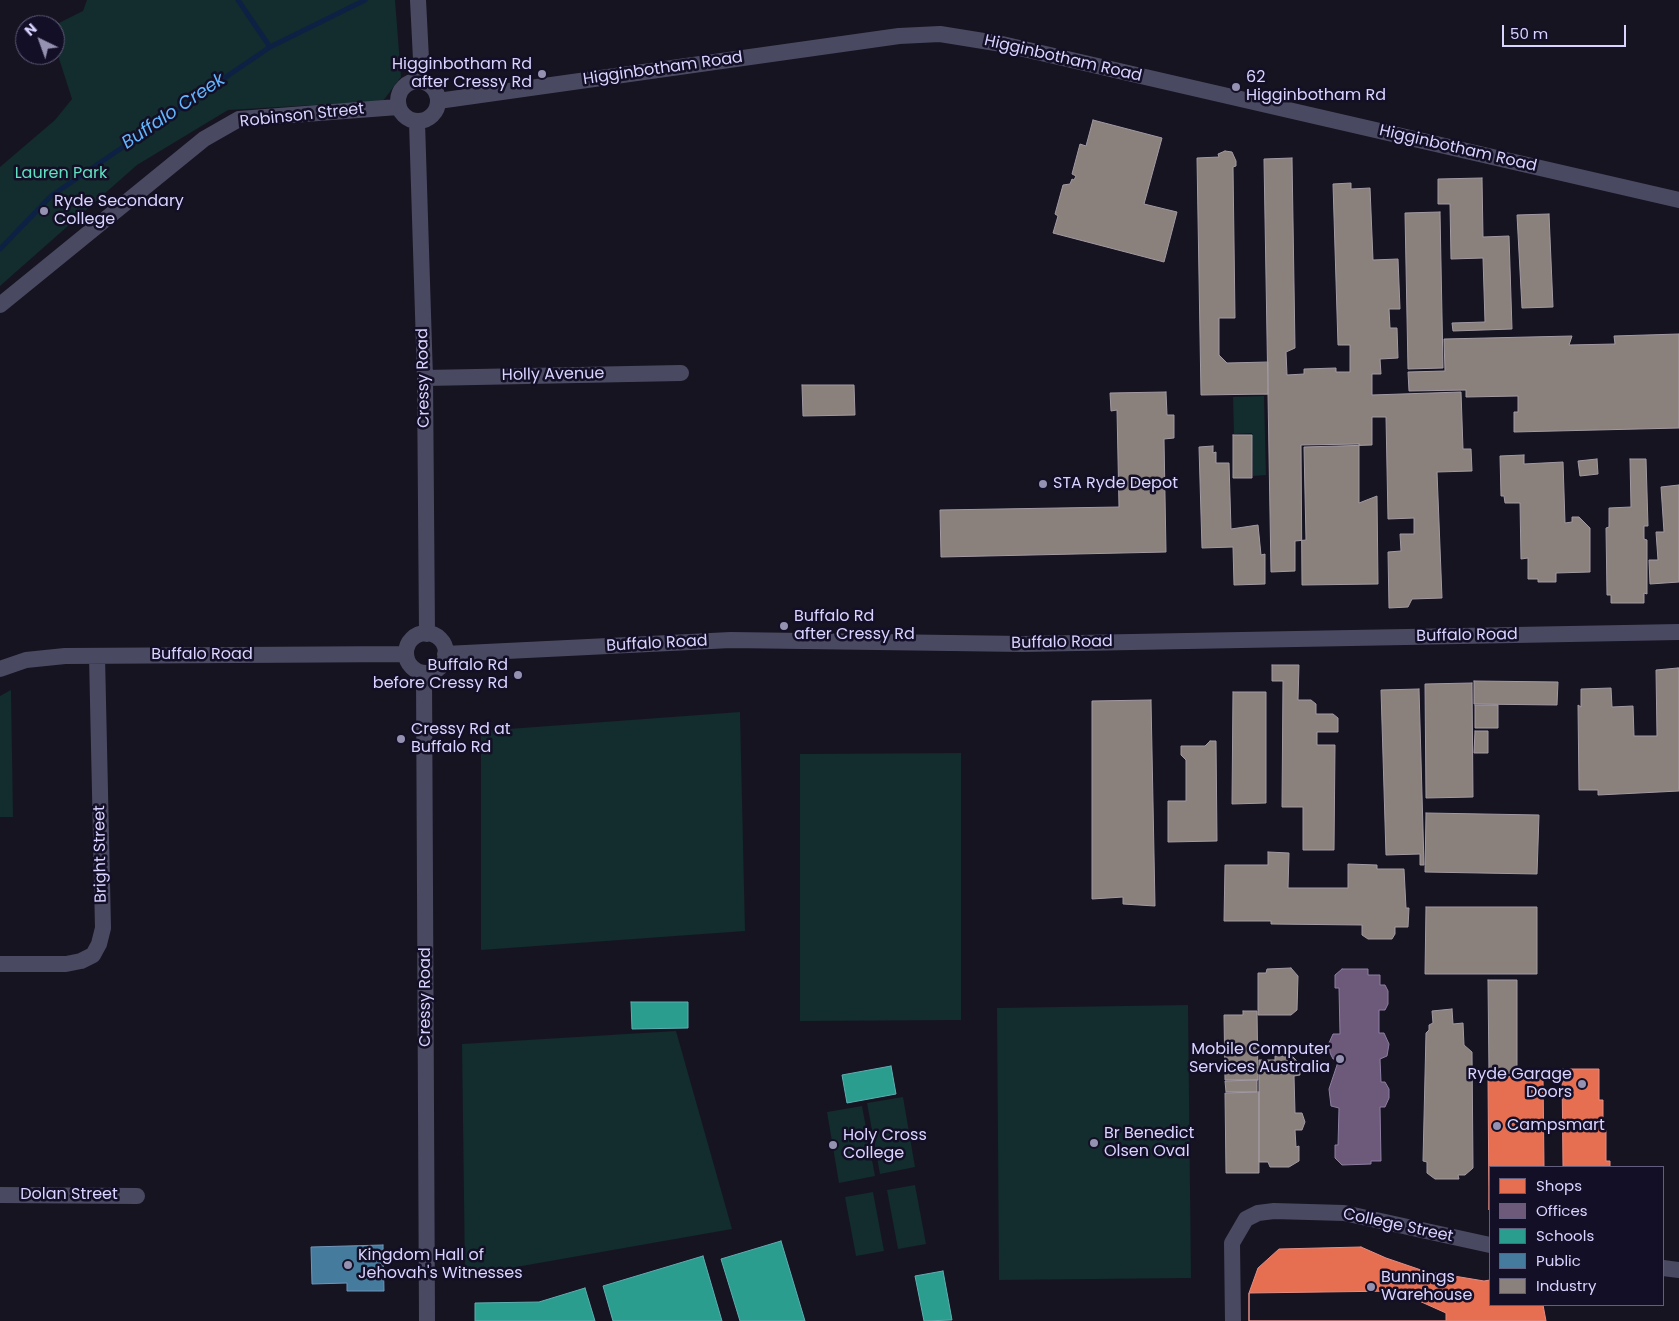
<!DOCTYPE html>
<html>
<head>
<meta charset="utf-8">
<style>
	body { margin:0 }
	#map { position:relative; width:1679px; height:1321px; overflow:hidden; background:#161421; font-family:Poppins,sans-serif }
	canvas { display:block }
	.legend { position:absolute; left:1489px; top:1166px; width:175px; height:140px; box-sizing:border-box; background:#130f26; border:1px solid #625e7d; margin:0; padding:6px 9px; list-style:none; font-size:15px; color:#d9d4ff }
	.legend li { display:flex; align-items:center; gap:10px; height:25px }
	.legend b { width:25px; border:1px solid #625e7d }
	.north { position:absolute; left:15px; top:15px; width:50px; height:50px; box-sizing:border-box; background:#130f26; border:1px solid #625e7d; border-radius:50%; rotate:318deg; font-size:14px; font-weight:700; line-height:20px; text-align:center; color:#d9d4ff }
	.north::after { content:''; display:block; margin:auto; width:18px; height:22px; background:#9591b1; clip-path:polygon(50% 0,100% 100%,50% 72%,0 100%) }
	.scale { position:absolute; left:1502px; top:25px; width:124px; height:22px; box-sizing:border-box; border:2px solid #d9d4ff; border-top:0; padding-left:6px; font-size:15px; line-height:18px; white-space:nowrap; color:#d9d4ff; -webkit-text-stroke:4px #130f26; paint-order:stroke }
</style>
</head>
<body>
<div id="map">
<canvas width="1679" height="1321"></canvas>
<ul class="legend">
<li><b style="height:14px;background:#e76f51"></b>Shops</li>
<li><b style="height:14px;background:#6d597a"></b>Offices</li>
<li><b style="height:14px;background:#2a9d8f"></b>Schools</li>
<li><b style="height:14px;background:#457b9d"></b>Public</li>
<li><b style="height:14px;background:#8a817c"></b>Industry</li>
</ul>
<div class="north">N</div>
<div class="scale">50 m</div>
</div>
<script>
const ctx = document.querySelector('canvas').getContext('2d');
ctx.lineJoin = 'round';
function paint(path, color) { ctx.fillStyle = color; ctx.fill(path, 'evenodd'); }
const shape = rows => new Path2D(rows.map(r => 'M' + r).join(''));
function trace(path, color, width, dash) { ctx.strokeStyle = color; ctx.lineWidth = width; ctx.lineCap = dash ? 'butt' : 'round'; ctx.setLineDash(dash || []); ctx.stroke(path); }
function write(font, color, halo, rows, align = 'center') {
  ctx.font = font + ' Poppins,sans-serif'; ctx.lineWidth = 5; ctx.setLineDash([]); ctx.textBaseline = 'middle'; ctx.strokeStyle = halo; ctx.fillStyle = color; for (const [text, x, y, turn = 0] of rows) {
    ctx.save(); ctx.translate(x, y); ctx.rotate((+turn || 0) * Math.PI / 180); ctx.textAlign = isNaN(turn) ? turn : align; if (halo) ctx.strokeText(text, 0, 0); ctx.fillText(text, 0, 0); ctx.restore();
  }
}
paint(shape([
	[87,0,395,0,401,77,383,101,228,110,137,165,0,286,0,167,55,120,72,99,55,46,55,25,83,11],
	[1264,396,1266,475,1253,476,1252,433,1234,434,1233,397],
	[11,690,13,817,0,817,0,696],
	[740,712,745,931,481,950,481,731],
	[961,753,961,1020,800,1021,800,754],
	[1188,1005,1191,1278,999,1280,997,1008],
	[676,1031,732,1229,465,1276,462,1044],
	[903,1097,915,1167,880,1174,867,1103],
	[862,1106,875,1176,839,1183,827,1112],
	[915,1185,926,1244,898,1249,887,1190],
	[873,1192,884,1251,856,1256,845,1197]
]), '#132c2d');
const shops = shape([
	[1562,1069,1599,1069,1599,1100,1603,1100,1603,1131,1606,1130,1606,1161,1610,1161,1610,1167,1563,1167,1562,1069],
	[1543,1076,1544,1167,1490,1167,1489,1210,1488,1077,1543,1076],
	[1361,1247,1386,1258,1424,1271,1484,1281,1490,1280,1490,1305,1543,1305,1546,1321,1249,1321,1249,1293,1258,1268,1279,1249,1361,1247],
	[1397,1291,1446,1313,1446,1321,1249,1321,1249,1293,1397,1291]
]);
paint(shops, '#e76f51');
trace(shops, '#e38d85', 1);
const offices = shape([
	[1342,969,1368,969,1368,975,1380,975,1380,985,1385,985,1388,991,1388,1004,1385,1010,1379,1010,1379,1033,1384,1033,1389,1044,1387,1056,1380,1059,1381,1082,1385,1082,1389,1089,1389,1098,1385,1107,1380,1107,1381,1161,1371,1161,1371,1164,1342,1165,1335,1158,1335,1145,1338,1145,1339,1108,1331,1106,1329,1089,1339,1059,1333,1059,1330,1053,1329,1043,1333,1034,1340,1034,1339,988,1335,988,1335,975,1342,969]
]);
paint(offices, '#6d597a');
trace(offices, '#8d7ea2', 1);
const schools = shape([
	[631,1002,688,1002,688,1028,632,1029,631,1002],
	[891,1066,896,1094,847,1103,842,1075,891,1066],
	[781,1241,805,1321,740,1321,721,1259,781,1241],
	[703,1256,722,1321,613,1321,603,1286,703,1256],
	[943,1271,952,1320,924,1321,915,1276,943,1271],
	[585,1288,595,1321,475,1321,475,1303,539,1302,585,1288]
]);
paint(schools, '#2a9d8f');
trace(schools, '#5eaeb1', 1);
const public = shape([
	[383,1245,384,1291,347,1291,347,1283,312,1284,311,1247,383,1245]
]);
paint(public, '#457b9d');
trace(public, '#7196ba', 1);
const industry = shape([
	[1093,120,1162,138,1144,204,1177,212,1164,262,1053,233,1058,216,1055,214,1063,185,1070,184,1072,179,1074,180,1076,176,1072,174,1080,144,1086,146,1093,120],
	[1225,151,1232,152,1236,161,1236,166,1233,167,1235,318,1219,318,1219,355,1227,363,1268,362,1268,394,1201,395,1197,158,1219,157,1218,154,1225,151],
	[1292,158,1295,348,1286,352,1287,375,1304,374,1304,369,1336,368,1336,372,1350,372,1350,345,1338,345,1333,184,1351,183,1351,189,1370,188,1373,260,1398,259,1400,309,1389,309,1390,328,1397,328,1398,358,1380,359,1381,374,1372,374,1372,395,1461,392,1463,449,1471,449,1472,471,1437,472,1442,598,1412,599,1408,607,1389,608,1388,552,1401,551,1400,534,1414,534,1414,518,1388,519,1386,417,1372,417,1372,445,1304,447,1306,540,1295,541,1295,571,1271,572,1264,159,1292,158],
	[1482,178,1483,237,1509,236,1512,329,1453,331,1452,323,1485,322,1483,258,1451,259,1450,204,1438,204,1438,179,1482,178],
	[1440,212,1443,368,1408,369,1405,213,1440,212],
	[1549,214,1553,307,1522,308,1517,215,1549,214],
	[1679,334,1679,428,1514,432,1514,412,1518,412,1518,396,1466,397,1466,390,1409,391,1408,372,1445,371,1444,339,1572,336,1569,345,1615,344,1614,336,1679,334],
	[802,385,854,385,855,415,803,416,802,385],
	[1166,392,1167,415,1174,415,1174,438,1164,439,1166,552,941,557,940,510,1119,507,1117,410,1111,411,1110,393,1166,392],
	[1233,435,1252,435,1252,478,1233,478,1233,435],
	[1359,444,1359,503,1377,496,1378,584,1302,585,1301,445,1359,444],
	[1213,446,1213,453,1216,452,1216,463,1229,463,1231,529,1258,525,1261,555,1265,554,1265,584,1234,585,1233,547,1202,548,1199,447,1213,446],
	[1524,455,1524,464,1563,462,1565,523,1572,522,1572,517,1579,517,1590,528,1590,572,1556,573,1556,582,1538,582,1538,579,1528,579,1528,558,1521,559,1520,503,1505,503,1504,496,1501,496,1500,456,1524,455],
	[1597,459,1598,474,1580,476,1578,461,1597,459],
	[1630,459,1646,459,1648,526,1644,526,1644,539,1647,540,1647,594,1644,593,1644,603,1611,603,1611,595,1607,595,1606,528,1609,527,1609,508,1631,507,1630,459],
	[1679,485,1679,582,1650,584,1649,560,1658,560,1656,532,1664,532,1661,487,1679,485],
	[1272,665,1299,665,1298,700,1311,700,1316,704,1316,714,1333,714,1338,718,1338,732,1317,732,1317,745,1335,745,1334,850,1303,850,1303,807,1282,807,1283,681,1272,681,1272,665],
	[1678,668,1679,668,1679,791,1598,795,1598,790,1579,790,1578,705,1581,707,1581,689,1611,688,1612,707,1633,706,1634,736,1657,736,1656,670,1678,668],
	[1474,681,1558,682,1557,705,1474,704,1474,681],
	[1472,683,1473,797,1426,798,1425,684,1472,683],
	[1419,689,1424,865,1420,865,1420,854,1386,855,1381,690,1419,689],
	[1233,692,1266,692,1266,803,1232,804,1233,692],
	[1151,700,1155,906,1123,904,1123,897,1092,899,1092,701,1151,700],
	[1475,705,1498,705,1498,728,1475,728,1475,705],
	[1475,731,1488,731,1488,753,1474,753,1475,731],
	[1210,741,1216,741,1217,841,1168,842,1168,801,1186,801,1186,760,1181,755,1181,746,1205,746,1210,741],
	[1426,813,1539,815,1537,874,1425,872,1426,813],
	[1268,852,1289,853,1288,888,1348,888,1348,864,1377,865,1377,869,1404,869,1406,908,1409,908,1408,927,1395,927,1395,934,1392,939,1368,939,1362,935,1362,925,1271,924,1271,921,1224,921,1225,865,1268,865,1268,852],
	[1426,907,1537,907,1537,974,1425,974,1426,907],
	[1291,968,1298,976,1297,1010,1291,1015,1258,1015,1258,973,1266,973,1267,969,1291,968],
	[1488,980,1517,980,1517,1073,1489,1074,1488,980],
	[1452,1009,1453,1024,1463,1023,1464,1045,1472,1052,1473,1168,1465,1175,1458,1175,1459,1179,1435,1179,1427,1173,1427,1162,1423,1161,1426,1033,1429,1030,1429,1025,1433,1023,1432,1011,1452,1009],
	[1243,1011,1257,1011,1258,1080,1225,1080,1224,1015,1243,1015,1243,1011],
	[1275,1056,1292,1056,1299,1063,1300,1075,1294,1076,1295,1113,1302,1113,1305,1122,1302,1130,1295,1130,1296,1147,1299,1146,1299,1161,1289,1167,1270,1167,1268,1162,1259,1162,1259,1060,1275,1060,1275,1056],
	[1257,1080,1257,1092,1226,1092,1225,1081,1257,1080],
	[1259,1092,1259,1173,1226,1173,1225,1093,1259,1092]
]);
paint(industry, '#8a817c');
trace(industry, '#a29aa3', 1);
trace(shape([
	[238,0,270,47],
	[0,249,51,196,270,47,365,0]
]), '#0d2144', 5);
trace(shape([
	'398 101a20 20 0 1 1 40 0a20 20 0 1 1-40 0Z',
	[417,81,421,59,418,0],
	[438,101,899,36,940,34,1002,44,1679,200],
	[417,122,425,378,427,634],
	[0,305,204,139,239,119,398,107],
	[425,378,681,373],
	'406 653a20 20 0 1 1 40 0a20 20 0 1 1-40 0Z',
	[445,654,731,640,1023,644,1679,632],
	[0,669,26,660,65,656,406,654],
	[424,673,427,1321],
	[0,964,66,964,81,961,93,955,99,944,103,928,97,656],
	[0,1195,137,1196],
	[1663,1268,1679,1270],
	[1233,1321,1232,1243,1246,1219,1258,1213,1274,1211,1344,1213,1490,1245]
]), '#4a4962', 16);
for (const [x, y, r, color] of [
	[542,74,5,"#9591b1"],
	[1236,87,5,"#9591b1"],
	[44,211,5,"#9591b1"],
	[1043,484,5,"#9591b1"],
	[784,626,5,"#9591b1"],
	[518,675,5,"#9591b1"],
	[401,739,5,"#9591b1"],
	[1340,1059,5,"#9591b1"],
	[1582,1084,5,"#9591b1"],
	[1497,1126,5,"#9591b1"],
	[1094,1143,5,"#9591b1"],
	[833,1145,5,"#9591b1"],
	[348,1265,5,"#9591b1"],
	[1371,1287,5,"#9591b1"]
]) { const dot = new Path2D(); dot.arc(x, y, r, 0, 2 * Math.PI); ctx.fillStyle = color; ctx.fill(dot); trace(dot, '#130f26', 2); }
write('16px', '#d9d4ff', '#130f26', [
	["Higginbotham Road",1063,59,13],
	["Higginbotham Road",663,69,-8],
	["Robinson Street",302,116,-6],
	["Higginbotham Road",1458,149,13],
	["Holly Avenue",553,375,-1],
	["Cressy Road",424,378,-91],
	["Buffalo Road",1467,636,-1],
	["Buffalo Road",1062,643,-1],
	["Buffalo Road",657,644,-3],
	["Buffalo Road",202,655],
	["Bright Street",101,854,-91],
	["Cressy Road",426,997,-90],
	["Dolan Street",69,1195],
	["College Street",1398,1226,12]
]);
write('16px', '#d9d4ff', '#130f26', [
	["Higginbotham Rd",532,65,"right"],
	["after Cressy Rd",532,83,"right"],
	["62",1246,78],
	["Higginbotham Rd",1246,96],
	["Ryde Secondary",54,202],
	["College",54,220],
	["STA Ryde Depot",1053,484],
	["Buffalo Rd",794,617],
	["after Cressy Rd",794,635],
	["Buffalo Rd",508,666,"right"],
	["before Cressy Rd",508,684,"right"],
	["Cressy Rd at",411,730],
	["Buffalo Rd",411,748],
	["Mobile Computer",1330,1050,"right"],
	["Services Australia",1330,1068,"right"],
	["Ryde Garage",1572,1075,"right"],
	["Doors",1572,1093,"right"],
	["Campsmart",1507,1126],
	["Br Benedict",1104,1134],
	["Olsen Oval",1104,1152],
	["Holy Cross",843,1136],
	["College",843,1154],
	["Kingdom Hall of",358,1256],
	["Jehovah's Witnesses",358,1274],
	["Bunnings",1381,1278],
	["Warehouse",1381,1296]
], 'left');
write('16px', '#5fe0c0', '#130f26', [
	["Lauren Park",61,174]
]);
write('italic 18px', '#62b6ff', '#130f26', [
	["Buffalo Creek",174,112,-34]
]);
</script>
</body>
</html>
